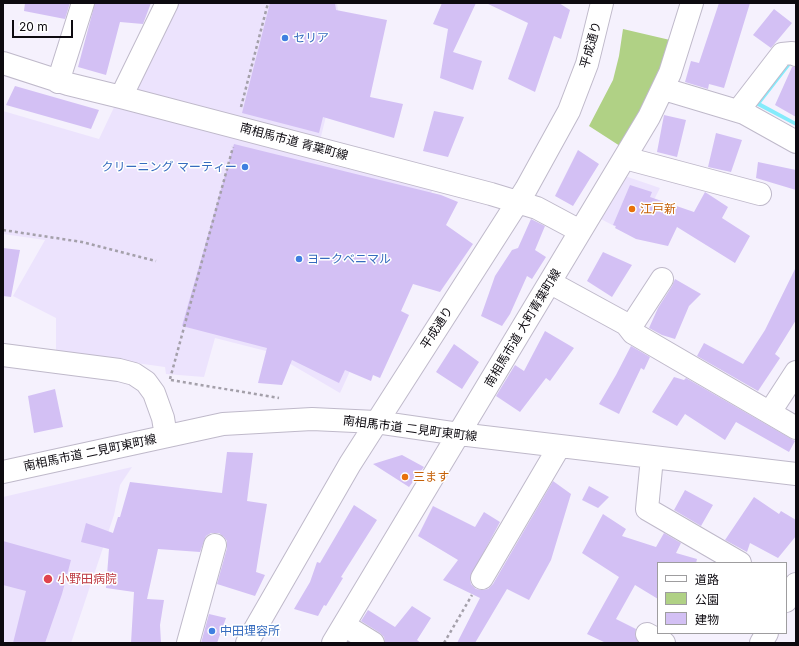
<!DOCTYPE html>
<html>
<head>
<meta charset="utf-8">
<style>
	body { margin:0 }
	#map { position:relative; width:799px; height:646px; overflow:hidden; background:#f5f1fd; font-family:Inter,"Noto Sans JP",sans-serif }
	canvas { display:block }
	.frame { position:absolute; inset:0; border:4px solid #0d0a10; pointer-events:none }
	.legend { position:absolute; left:657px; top:562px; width:130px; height:72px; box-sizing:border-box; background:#fff; border:1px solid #9e9d9f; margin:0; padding:5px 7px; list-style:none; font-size:12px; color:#0d0a10 }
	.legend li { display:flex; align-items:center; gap:8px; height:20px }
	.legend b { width:20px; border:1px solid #9e9d9f }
	.scale { position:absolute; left:12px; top:20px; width:61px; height:18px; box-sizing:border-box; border:2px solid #0d0a10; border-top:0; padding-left:5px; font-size:12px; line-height:14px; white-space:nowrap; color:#0d0a10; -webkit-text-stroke:3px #fff; paint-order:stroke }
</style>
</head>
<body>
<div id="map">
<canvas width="799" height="646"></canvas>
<div class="frame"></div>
<ul class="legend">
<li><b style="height:5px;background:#fff"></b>道路</li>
<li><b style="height:11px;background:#b0d185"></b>公園</li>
<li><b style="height:11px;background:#d3c0f4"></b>建物</li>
</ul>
<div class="scale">20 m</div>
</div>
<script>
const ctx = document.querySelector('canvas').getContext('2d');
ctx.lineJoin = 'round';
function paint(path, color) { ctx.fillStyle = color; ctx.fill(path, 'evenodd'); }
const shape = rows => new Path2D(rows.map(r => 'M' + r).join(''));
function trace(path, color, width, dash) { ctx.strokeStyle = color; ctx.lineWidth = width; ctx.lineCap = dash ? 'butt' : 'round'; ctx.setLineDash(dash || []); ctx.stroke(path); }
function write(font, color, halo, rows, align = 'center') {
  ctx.font = font + ' Inter,"Noto Sans JP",sans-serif'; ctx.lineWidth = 3; ctx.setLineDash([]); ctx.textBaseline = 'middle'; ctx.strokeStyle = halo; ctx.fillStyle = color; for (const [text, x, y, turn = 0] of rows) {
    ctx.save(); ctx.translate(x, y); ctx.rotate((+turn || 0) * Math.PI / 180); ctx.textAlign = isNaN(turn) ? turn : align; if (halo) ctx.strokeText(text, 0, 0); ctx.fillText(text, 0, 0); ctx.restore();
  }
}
paint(shape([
	[174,3,337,3,343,47,315,161,433,189,340,393,270,352,215,338,204,377,166,374,165,367,56,352,56,318,13,296,45,240,3,234,3,111,99,139,117,101],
	[622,175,660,188,635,237,599,218],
	[132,467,120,485,114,515,71,643,3,643,3,497]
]), '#ece3fd');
paint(shape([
	[623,29,670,40,650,98,620,146,589,126,613,80,619,56]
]), '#b0d185');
paint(shape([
	[796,43,796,58,761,103,796,122,796,126,752,103]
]), '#84ebfb');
paint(shape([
	[25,3,70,3,65,19,24,11],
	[95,3,151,3,143,24,120,22,106,75,78,67],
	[270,3,335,3,336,10,387,20,370,97,403,104,394,138,323,117,319,133,242,113],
	[442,3,476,3,453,52,482,61,473,90,440,78,448,29,433,24],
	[486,3,559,3,570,10,561,39,554,36,535,92,508,79,528,23],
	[719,3,750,3,724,88,709,84,708,89,685,82,691,61,699,63],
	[774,9,792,23,771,48,753,35],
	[792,67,796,67,796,117,775,105],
	[15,86,99,110,91,129,6,105],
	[434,111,464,117,448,157,423,151],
	[664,115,686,120,677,157,657,152],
	[716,133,742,140,731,172,708,167],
	[234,144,441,195,458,202,446,225,473,244,440,292,413,284,401,311,409,315,380,378,373,375,371,381,345,370,339,383,292,360,282,385,258,383,267,348,182,326],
	[578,150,599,164,573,206,555,196],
	[758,162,796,170,796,190,756,178],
	[630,185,652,192,650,197,694,212,705,192,728,207,722,218,750,236,735,263,677,227,668,246,636,239,615,228,616,226,613,225],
	[531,219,545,226,535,250,546,257,532,279,527,276,510,314,502,326,481,316,495,276,512,250,518,248],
	[3,248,20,250,11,297,3,296],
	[603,252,632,265,612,297,587,281],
	[796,267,796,320,775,354,780,358,758,391,697,356,704,343,743,364,765,330],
	[675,279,701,294,689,306,675,339,662,335,649,328,658,308,672,286],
	[545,331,574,348,550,381,546,378,520,412,496,396,515,365,524,371],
	[454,344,479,362,462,389,436,372],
	[631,346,650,357,644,370,641,368,619,414,599,404,616,375],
	[674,377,684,380,686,378,795,441,789,452,736,422,725,440,685,414,677,426,652,412],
	[55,389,63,427,34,433,28,396],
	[227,452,253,453,247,501,267,504,256,572,265,575,255,596,217,584,227,548,227,541,224,537,219,533,211,533,206,536,200,552,158,549,147,599,164,600,160,625,161,643,131,643,134,592,106,588,109,549,81,542,86,523,113,533,118,517,120,517,130,482,222,493],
	[402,455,424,467,409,487,373,464],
	[553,481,571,494,551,560,529,600,507,589,475,643,457,643,480,598,443,580,458,560,418,536,433,506,475,527,484,512,500,522,470,578,471,584,476,589,482,590,488,589,493,584],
	[589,486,609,497,598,508,582,500],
	[685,490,713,505,701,526,674,510],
	[754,497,779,514,781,511,796,520,796,536,778,558,750,543,747,552,725,540],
	[354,505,377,520,341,577,343,578,326,606,324,605,318,616,294,609,310,582,317,562,320,563],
	[603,514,626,529,622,536,656,547,664,533,681,543,676,553,697,559,696,563,658,563,658,599,635,585,616,619,636,629,635,635,639,643,606,643,587,634,619,577,582,553],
	[3,541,71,560,62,594,45,643,13,643,26,591,3,585],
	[412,606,431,618,417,640,421,643,385,643,384,637,380,633,361,621,368,610,395,627],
	[209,614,226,618,217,643,201,643]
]), '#d3c0f4');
const minor = shape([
	[3,63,68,84,121,97,491,194,537,208,580,231],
	[58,82,83,3],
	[664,89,744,113,796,142],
	[121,97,167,3],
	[738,111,782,54,792,53,796,55],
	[625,158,760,194],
	[551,283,626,324,633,333,796,428],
	[630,328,662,279],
	[3,355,119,370,134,374,146,382,154,393,163,418,166,436],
	[770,412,796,372],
	[652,458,647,509,740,563],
	[3,472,223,424,312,419,376,422,459,434,796,474],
	[482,578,559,447],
	[786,601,796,584],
	[344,625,373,643],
	[647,634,664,643],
	[188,643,215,545],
	[247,643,350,464,526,189,569,111,587,64,602,3],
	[333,643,649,117,670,73,692,3],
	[761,643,767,633]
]);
trace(minor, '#bfb9ca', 24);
trace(shape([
	[241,107,268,3],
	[3,230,82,242,156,261],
	[170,379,233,147],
	[171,380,279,398],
	[444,643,472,595]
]), '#a4a0aa', 2.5, [3, 3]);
trace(minor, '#fff', 22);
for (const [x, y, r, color] of [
	[285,38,4,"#3f7fe0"],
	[245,167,4,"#3f7fe0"],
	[632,209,4,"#e8710a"],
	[299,259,4,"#3f7fe0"],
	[405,477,4,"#e8710a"],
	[48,579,5,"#e0444e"],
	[212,631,4,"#3f7fe0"]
]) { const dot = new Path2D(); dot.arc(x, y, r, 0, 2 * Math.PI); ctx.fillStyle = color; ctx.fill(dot); trace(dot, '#fff', 1.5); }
write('12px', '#366cbe', '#fff', [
	["セリア",293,38],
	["クリーニング マーティー",237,167,"right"],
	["ヨークベニマル",307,259],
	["中田理容所",220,631]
], 'left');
write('12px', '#0d0a10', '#fff', [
	["平成通り",591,45,-74],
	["南相馬市道 青葉町線",294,142,15],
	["平成通り",437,328,-57],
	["南相馬市道 大町青葉町線",523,328,-59],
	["南相馬市道 二見町東町線",410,429,7],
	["南相馬市道 二見町東町線",90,453,-12]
]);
write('12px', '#c56008', '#fff', [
	["江戸新",640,209],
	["三ます",413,477]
], 'left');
write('12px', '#be3a42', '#fff', [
	["小野田病院",57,579]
], 'left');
</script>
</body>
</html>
